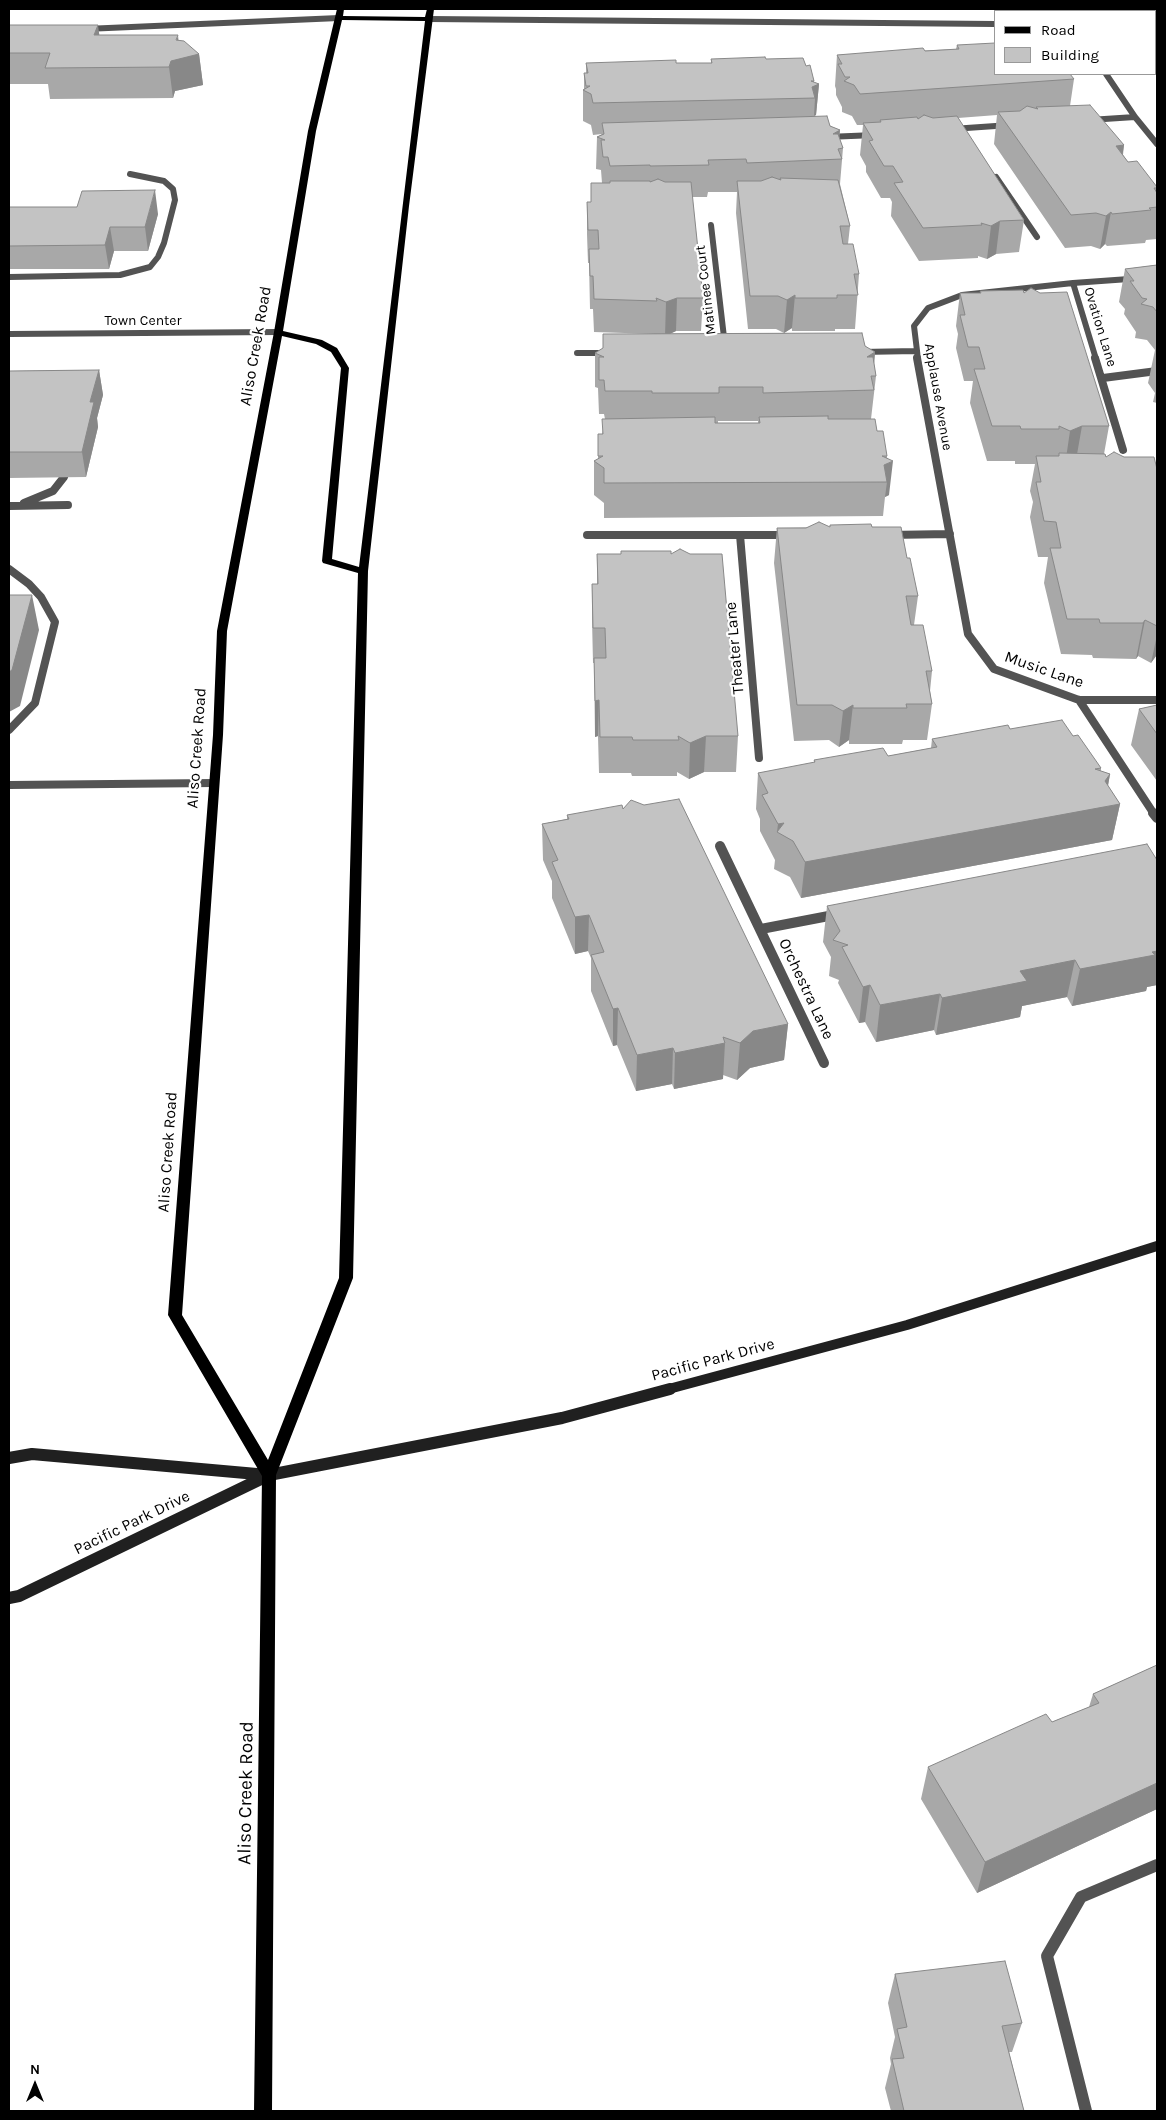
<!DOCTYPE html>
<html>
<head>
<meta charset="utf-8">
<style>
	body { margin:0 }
	#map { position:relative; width:1166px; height:2120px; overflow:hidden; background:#fff; font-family:Karla,sans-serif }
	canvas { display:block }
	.frame { position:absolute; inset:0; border:10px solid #000; pointer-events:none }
	.legend { position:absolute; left:994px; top:10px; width:162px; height:65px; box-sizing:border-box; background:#fff; border:1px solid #999; margin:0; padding:6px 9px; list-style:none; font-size:15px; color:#000 }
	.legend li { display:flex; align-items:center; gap:10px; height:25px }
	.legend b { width:25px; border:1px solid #999 }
	.north { position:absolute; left:10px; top:2060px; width:50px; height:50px; -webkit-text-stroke:4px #fff; paint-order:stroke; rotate:0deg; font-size:14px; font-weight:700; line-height:20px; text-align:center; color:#000 }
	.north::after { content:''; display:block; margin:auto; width:18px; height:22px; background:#000; clip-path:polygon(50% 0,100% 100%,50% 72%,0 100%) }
</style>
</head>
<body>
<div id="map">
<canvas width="1166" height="2120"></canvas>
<div class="frame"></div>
<ul class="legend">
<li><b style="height:6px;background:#000"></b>Road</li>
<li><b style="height:14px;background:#c3c3c3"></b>Building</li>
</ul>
<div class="north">N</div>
</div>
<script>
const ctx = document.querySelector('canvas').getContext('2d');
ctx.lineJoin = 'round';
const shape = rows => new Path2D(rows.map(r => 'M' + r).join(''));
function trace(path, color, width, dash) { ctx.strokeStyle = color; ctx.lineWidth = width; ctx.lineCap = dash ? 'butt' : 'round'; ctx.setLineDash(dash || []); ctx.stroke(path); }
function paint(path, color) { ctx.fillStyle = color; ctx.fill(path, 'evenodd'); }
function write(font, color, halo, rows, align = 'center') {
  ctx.font = font + ' Karla,sans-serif'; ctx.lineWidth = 4.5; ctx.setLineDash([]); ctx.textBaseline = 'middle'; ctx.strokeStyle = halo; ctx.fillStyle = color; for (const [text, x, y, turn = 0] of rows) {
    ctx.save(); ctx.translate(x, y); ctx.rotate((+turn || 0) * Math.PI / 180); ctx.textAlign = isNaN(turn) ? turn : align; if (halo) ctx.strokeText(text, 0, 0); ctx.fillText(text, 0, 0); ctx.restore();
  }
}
trace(shape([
	[85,29,339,18],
	[9,277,120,275,150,267,158,257,164,243,175,200,173,189,164,181,130,174],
	[9,334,278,332]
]), '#535353', 6);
trace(shape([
	[24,503,53,491,64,477],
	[9,506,68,505],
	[9,569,29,584,41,597,55,622,35,703,9,730],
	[9,785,214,783]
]), '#535353', 8);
trace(shape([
	[1086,2111,1047,1956,1081,1897,1157,1865]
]), '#535353', 12);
trace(shape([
	[1059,9,1061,11],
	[1106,74,1135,117,1157,144],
	[1089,120,1135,117],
	[952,129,1010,125],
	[827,137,875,135],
	[996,177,1037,237],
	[711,225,725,346],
	[1073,283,1096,359],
	[861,352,916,351],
	[577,353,606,353],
	[918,359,914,326,928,308,962,295,1073,283,1157,277]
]), '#535353', 6);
trace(shape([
	[917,358,968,634,994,669,1079,700,1157,700],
	[1095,358,1123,450],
	[1103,378,1157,371],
	[587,535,789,535],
	[740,535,759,758],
	[888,535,950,534],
	[1079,700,1154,814]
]), '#535353', 8);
trace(shape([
	[1153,813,1157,818],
	[720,846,824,1063],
	[761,929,839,914]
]), '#535353', 10);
trace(shape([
	[429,19,995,24],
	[1155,24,1157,24]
]), '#535353', 6);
trace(shape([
	[665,1390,907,1325,1157,1246]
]), '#202020', 10);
trace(shape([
	[9,1458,32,1454,268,1475],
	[9,1598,19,1596,269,1475,562,1418,670,1389]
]), '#202020', 12);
paint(shape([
	[337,9,344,9,343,16,425,17,427,9,434,9,409,206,368,571,353,1278,276,1475,272,2111,254,2111,262,1476,168,1315,213,735,217,631,274,332,308,131,337,9],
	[342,20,425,21,359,567,332,559,349,368,337,348,322,340,283,331,316,131,342,20],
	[282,336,316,344,331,352,341,368,322,561,323,563,358,573,339,1278,268,1460,182,1315,223,735,227,631,282,336]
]), '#000');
paint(shape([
	[9,25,99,35,178,40,199,54,203,85,175,91,173,98,50,99,48,84,9,84],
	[957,45,1074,79,1070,106,1124,145,1123,155,1128,162,1157,187,1157,239,1146,240,1145,243,1107,246,1105,244,1100,249,1091,246,1065,248,994,144,997,115,958,118,1024,220,1019,252,996,254,987,259,978,256,978,258,919,261,891,216,892,202,890,198,881,198,866,172,866,166,860,155,863,125,857,125,852,116,842,112,842,107,836,95,836,89,835,86,837,55,956,49],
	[711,59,766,59,806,66,814,81,814,83,819,84,816,115,814,116,830,126,840,130,839,138,843,148,840,184,850,226,848,244,859,274,855,329,835,329,835,331,792,331,792,328,784,333,865,346,875,352,874,364,876,376,871,419,877,431,887,456,889,495,885,497,883,516,604,518,604,503,594,495,594,461,598,459,598,434,602,434,605,419,604,414,599,414,598,388,595,387,595,353,603,349,603,334,655,334,594,332,593,309,590,309,589,263,588,263,587,234,587,202,591,202,591,183,602,183,601,170,596,169,597,137,602,134,593,135,591,125,583,121,583,90,584,89,584,73,586,73,586,63,711,63],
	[708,192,737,192,736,213,748,329,776,329,784,333,670,334,676,331,701,331,703,298,692,197,707,197],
	[718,421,758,421,758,423,718,423],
	[9,207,158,214,148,251,114,251,109,269,9,269],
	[1157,265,1157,403,1153,402,1155,393,1148,383,1155,350,1147,340,1135,338,1136,332,1124,314,1125,309,1119,302,1125,269],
	[980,291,1024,293,1109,426,1104,454,1106,457,1124,457,1157,469,1157,656,1156,656,1151,663,1138,656,1136,659,1093,658,1092,655,1061,654,1044,583,1048,557,1038,557,1030,517,1033,502,1030,491,1035,464,1015,464,1015,461,987,461,970,403,973,381,964,381,956,348,958,334,956,326,960,293,980,293],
	[99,370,103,395,97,418,98,427,86,477,9,478,9,371],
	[830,525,872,527,907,558,918,596,914,625,932,671,930,691,932,704,927,740,903,740,902,744,849,744,849,740,839,747,829,740,794,741,774,563,777,528,830,527],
	[597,554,671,554,738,736,736,772,704,772,689,779,677,772,677,776,632,776,631,773,599,773,598,736,595,737,594,663,593,663,592,619,592,584,597,584],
	[1157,705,1157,781,1131,745,1139,709],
	[1010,729,1073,736,1101,768,1101,771,1110,774,1108,786,1120,804,1112,840,801,898,790,877,774,869,775,860,760,831,760,819,756,809,758,773,814,763,814,760,888,756,931,748,932,739],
	[623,809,788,1024,784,1060,750,1068,737,1080,723,1075,723,1079,674,1089,672,1084,636,1091,617,1045,613,1046,591,991,591,958,588,951,575,954,552,898,552,881,543,860,542,824,567,819,567,815],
	[1157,860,1157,985,1147,987,1146,991,1072,1006,1067,997,1022,1006,1020,1017,936,1035,934,1030,876,1042,865,1022,859,1023,838,983,839,980,829,976,831,957,823,942,827,906],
	[1157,1665,1157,1809,977,1893,921,1799,928,1767,1052,1722,1089,1707,1093,1694],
	[895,1974,1022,2023,1012,2052,1009,2052,1024,2111,891,2111,885,2088,891,2064,890,2058,895,2037,888,2003]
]), '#a8a8a8');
paint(shape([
	[98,25,102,55,94,35],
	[178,35,180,58,199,54,203,85,175,91,173,98,169,67],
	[819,84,816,115,814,116,815,98,812,87],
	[840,130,837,159,833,134],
	[1124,145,1119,177,1116,146],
	[155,190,158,214,148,251,145,227],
	[1111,212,1105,244,1100,249,1106,216],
	[1000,221,996,254,987,259,991,226],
	[110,227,114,251,109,269,105,245],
	[795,295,792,328,784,333,787,300],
	[677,298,676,331,665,336,666,302],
	[875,352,873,376,871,376,870,387,864,391,867,357],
	[99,370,103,395,97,418,98,427,86,477,82,452,90,402],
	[1082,426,1076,460,1065,465,1070,431],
	[893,461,889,495,885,497,887,482,884,465],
	[32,595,39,630,20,706,9,712,9,672],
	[1145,620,1138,656,1136,659,1143,623],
	[1157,635,1157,652,1156,656,1151,663],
	[599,700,598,736,595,737,595,701],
	[853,705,849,740,839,747,843,711],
	[706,736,704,772,689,779,690,743],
	[1110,774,1104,807,1120,804,1112,840,801,898,805,862,1105,781],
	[784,823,777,832,778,824],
	[589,915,588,951,575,954,575,917],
	[1157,951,1157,985,1147,987,1146,991,1072,1006,1080,969],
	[1075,960,1067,997,1022,1006,1020,1017,936,1035,942,998,1020,971],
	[870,985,865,1022,859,1023,863,987],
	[940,994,934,1030,876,1042,880,1005],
	[618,1008,617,1045,613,1046,613,1009],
	[788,1024,784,1060,750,1068,737,1080,740,1043,753,1031],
	[725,1043,723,1079,674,1089,675,1053],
	[673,1048,672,1084,636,1091,637,1055],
	[1157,1783,1157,1809,977,1893,985,1862]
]), '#888');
const building = shape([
	[9,25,98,25,94,35,178,35,176,40,184,41,199,54,171,61,169,67,45,68,50,53,9,53,9,25],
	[995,43,995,74,1070,74,1074,79,860,94,854,85,844,81,850,77,845,77,838,64,842,64,837,55,923,48,925,51,959,49,957,45,995,43],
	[765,57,766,59,803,58,806,66,810,65,814,81,811,81,819,84,812,87,815,98,593,103,591,94,583,90,590,86,586,86,584,73,588,73,586,63,676,60,676,63,712,63,711,59,765,57],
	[1090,105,1124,145,1116,146,1128,162,1137,161,1157,187,1157,188,1154,188,1157,193,1157,207,1149,208,1151,210,1112,214,1111,212,1106,216,1096,213,1071,215,998,112,1020,111,1027,106,1038,109,1036,107,1090,105],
	[924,115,933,118,957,116,1024,220,1000,221,991,226,981,223,982,225,923,228,894,183,903,182,893,166,884,166,869,141,873,140,863,123,881,122,880,120,917,117,918,119,924,115],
	[827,116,830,126,840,130,833,134,838,134,843,148,838,149,842,159,747,163,746,159,708,160,709,165,650,166,650,165,610,166,608,157,603,157,601,140,605,140,597,137,604,134,602,123,827,116],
	[772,177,781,180,780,178,838,180,850,226,840,226,843,244,853,244,859,274,854,274,858,295,837,295,837,298,795,298,795,295,787,300,778,296,750,296,737,181,761,181,772,177],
	[658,179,665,182,691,182,703,298,677,298,666,302,656,298,657,301,594,299,593,276,590,276,589,249,599,249,598,230,588,230,587,202,591,202,591,183,610,183,610,181,650,181,650,182,658,179],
	[155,190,145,227,110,227,105,245,9,246,9,207,77,207,82,191,155,190],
	[1157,265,1157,312,1153,307,1141,304,1147,299,1142,298,1130,281,1134,281,1125,269,1157,265],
	[1031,288,1040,293,1067,292,1109,426,1082,426,1070,431,1059,426,1059,429,1021,429,1020,426,992,426,974,369,985,369,979,347,968,347,960,315,965,315,960,293,981,293,980,291,1023,290,1024,293,1031,288],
	[862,333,865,346,875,352,867,357,873,357,876,376,871,376,874,390,763,393,763,387,719,387,719,393,652,393,652,391,605,391,604,380,599,380,599,357,604,357,595,353,603,348,603,334,862,333],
	[99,370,90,402,94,402,82,452,9,452,9,371,99,370],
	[828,416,828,419,875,419,877,431,883,431,887,456,882,456,893,461,884,465,887,482,604,483,604,468,594,461,603,456,598,456,598,434,603,434,602,419,715,417,715,423,760,423,759,417,828,416],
	[1114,452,1124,457,1154,457,1157,469,1157,626,1145,620,1143,623,1100,623,1099,619,1067,619,1050,548,1061,548,1056,522,1044,521,1036,482,1041,482,1036,456,1059,456,1059,453,1105,454,1106,457,1114,452],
	[819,522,830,527,830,525,871,524,872,527,901,527,907,558,910,558,918,596,906,596,911,625,923,625,932,671,926,671,932,704,906,704,907,708,853,708,853,705,843,711,832,705,797,705,777,528,806,528,819,522],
	[680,549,690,554,722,554,738,736,706,736,690,743,678,736,679,740,633,740,632,737,600,737,599,700,595,701,594,658,606,658,605,628,593,628,592,584,598,584,597,554,621,554,621,551,671,551,671,554,680,549],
	[9,595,32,595,12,670,9,672,9,595],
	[1157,705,1157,734,1139,709,1157,705],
	[1062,720,1073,736,1078,735,1101,768,1095,769,1110,774,1105,781,1120,804,805,862,793,841,777,832,784,823,778,824,762,795,768,793,758,773,815,762,814,760,883,748,888,756,937,747,932,739,1008,725,1010,729,1062,720],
	[679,799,788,1024,753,1031,740,1043,723,1037,725,1043,675,1053,673,1048,637,1055,618,1008,613,1009,591,955,604,952,589,915,575,917,552,862,558,860,542,824,569,819,567,815,622,805,623,809,631,800,644,805,679,799],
	[1147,844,1157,860,1157,951,1152,952,1155,955,1080,969,1075,960,1020,971,1027,981,942,998,940,994,880,1005,870,985,863,987,842,947,848,945,833,940,840,931,827,906,1147,844],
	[1157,1665,1157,1783,985,1862,928,1767,1046,1714,1052,1722,1099,1703,1093,1694,1157,1665],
	[1005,1961,1022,2023,1002,2026,1024,2111,904,2111,892,2059,904,2058,897,2029,907,2027,895,1974,1005,1961]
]);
paint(building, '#c3c3c3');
trace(building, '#888', 1);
write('14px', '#000', '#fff', [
	["Matinee Court",706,290,-97],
	["Town Center",143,321],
	["Ovation Lane",1100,327,73],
	["Applause Avenue",938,397,80]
]);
write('16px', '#000', '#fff', [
	["Aliso Creek Road",256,346,-80],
	["Theater Lane",735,648,-95],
	["Music Lane",1044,670,19],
	["Aliso Creek Road",197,748,-86],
	["Orchestra Lane",806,989,65],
	["Aliso Creek Road",168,1152,-86],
	["Pacific Park Drive",713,1360,-15],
	["Pacific Park Drive",132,1523,-26]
]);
write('19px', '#000', '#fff', [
	["Aliso Creek Road",246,1793,-89]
]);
</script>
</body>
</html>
